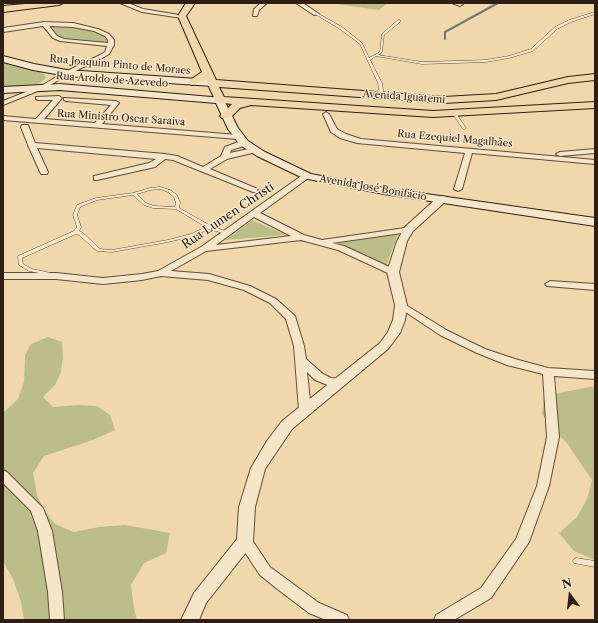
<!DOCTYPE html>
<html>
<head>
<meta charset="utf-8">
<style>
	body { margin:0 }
	#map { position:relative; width:598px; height:623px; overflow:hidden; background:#f1d8ac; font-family:"Libre Caslon Text",serif }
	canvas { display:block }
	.frame { position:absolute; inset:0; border:4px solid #2e1e15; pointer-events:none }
	.north { position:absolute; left:550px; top:575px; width:40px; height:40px; -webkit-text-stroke:3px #f6e6c9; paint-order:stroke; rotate:345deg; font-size:11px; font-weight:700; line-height:16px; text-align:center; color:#2e1e15 }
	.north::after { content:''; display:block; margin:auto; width:14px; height:18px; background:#2e1e15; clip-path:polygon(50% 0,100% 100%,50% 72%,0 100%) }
</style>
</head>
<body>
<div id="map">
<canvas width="598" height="623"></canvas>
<div class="frame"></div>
<div class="north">N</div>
</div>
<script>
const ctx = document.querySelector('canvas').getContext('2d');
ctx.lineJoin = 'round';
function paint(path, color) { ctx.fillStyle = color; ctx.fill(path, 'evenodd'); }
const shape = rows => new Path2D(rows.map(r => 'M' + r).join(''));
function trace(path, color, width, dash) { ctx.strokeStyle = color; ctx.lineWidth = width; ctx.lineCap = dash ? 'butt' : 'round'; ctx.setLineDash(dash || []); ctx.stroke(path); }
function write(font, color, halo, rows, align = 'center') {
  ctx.font = font + ' "Libre Caslon Text",serif'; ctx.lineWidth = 3; ctx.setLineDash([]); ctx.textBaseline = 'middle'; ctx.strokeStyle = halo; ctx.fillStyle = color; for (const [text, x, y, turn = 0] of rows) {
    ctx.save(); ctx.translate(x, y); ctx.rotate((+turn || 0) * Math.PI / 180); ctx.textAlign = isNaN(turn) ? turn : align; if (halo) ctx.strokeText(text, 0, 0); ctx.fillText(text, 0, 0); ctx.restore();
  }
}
paint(shape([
	[328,3,387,3,379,10],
	[50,26,79,27,93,31,103,35,107,39,107,44,63,39,57,36],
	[3,63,41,72,45,75,46,78,40,83,32,86,3,89],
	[252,220,286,235,225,240],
	[398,234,386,266,339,243],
	[48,337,62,342,63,358,61,372,55,385,43,397,53,407,78,405,97,406,110,415,115,430,93,440,44,456,33,473,37,495,44,510,55,524,74,532,99,527,125,525,170,533,166,553,144,563,131,585,134,609,137,620,24,620,21,602,14,581,3,561,3,411,5,411,18,399,24,382,25,355,31,344],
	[595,386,595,560,574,551,559,533,577,517,587,499,592,480,567,443,553,430,542,414,544,398,559,393]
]), '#bcbe88');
trace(shape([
	[445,39,445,32,498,3]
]), '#717a74', 2);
const service = shape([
	[595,12,595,14,571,22,557,29,533,51,509,58,486,62,422,64,376,56,370,60,382,83,384,96,382,97,380,96,378,83,360,44,340,29,315,14,317,13,342,27,362,43,369,58,380,52,382,34,398,20,400,20,400,22,384,35,382,52,378,55,422,62,486,60,509,56,531,49,555,27,569,20,595,12],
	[453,112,455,112,466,128,465,129,463,129,452,113,453,112],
	[160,187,170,190,177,195,180,203,179,208,211,226,228,232,228,233,226,234,209,229,193,236,168,242,112,252,97,251,79,235,76,234,22,258,23,264,32,269,51,273,51,275,49,275,29,271,19,265,18,257,18,256,74,231,77,227,73,215,77,205,96,198,133,193,150,188,160,187],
	[160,189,168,192,174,197,176,203,175,207,154,206,146,203,137,194,150,190,160,189],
	[133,195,144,205,153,208,176,209,206,227,191,234,168,240,112,250,100,249,83,233,79,231,81,227,77,215,80,207,97,200,133,195],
	[576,558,595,561,595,567,574,563,573,561,574,559,576,558]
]);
const minor = shape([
	[120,3,128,3,143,9,185,16,182,18,142,12,120,3],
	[261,3,267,3,259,10,257,16,253,16,254,9,261,3],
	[296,3,303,3,319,14,314,15,296,3],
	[452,3,462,3,463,4,460,6,452,3],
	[44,22,73,23,98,29,109,34,114,40,114,45,109,54,104,57,69,74,45,88,3,105,3,101,41,86,65,72,100,55,105,52,107,46,60,41,53,38,43,26,3,32,3,28,44,22],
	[49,26,73,27,94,31,105,36,108,40,108,43,64,39,57,36,49,26],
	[59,96,62,98,44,119,95,123,111,105,66,101,64,100,64,98,116,101,119,103,102,124,238,135,242,137,238,139,3,120,3,116,36,119,53,100,38,100,36,99,36,97,59,96],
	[326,112,329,114,337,129,346,134,361,139,595,160,595,164,472,153,462,189,458,191,454,189,465,153,357,143,340,138,331,132,323,114,326,112],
	[22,125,28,125,35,143,165,154,177,156,203,167,221,156,225,147,241,141,247,141,247,145,231,150,230,153,253,148,257,150,256,152,227,159,210,169,260,190,259,192,253,192,173,160,165,159,155,167,97,180,94,180,94,176,149,163,156,159,37,148,48,172,47,174,41,174,28,145,21,127,22,125],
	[595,149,595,153,560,156,556,154,560,152,595,149],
	[304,174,307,174,311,176,260,213,304,235,322,240,412,227,413,229,412,231,409,232,332,243,344,246,396,270,398,272,396,274,390,274,338,250,301,240,206,251,171,271,209,274,250,286,276,299,295,316,304,346,306,359,323,374,331,378,343,379,345,382,343,385,339,386,330,386,315,380,307,372,311,410,309,413,301,413,299,410,294,346,286,319,270,303,244,290,208,280,161,276,142,280,103,284,56,279,3,279,3,273,56,273,103,278,142,274,158,271,201,247,304,174],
	[254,217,291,236,216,245,254,217],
	[550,281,595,284,595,290,547,286,545,284,550,281],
	[401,302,448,331,485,349,515,359,548,368,595,371,595,379,554,376,559,437,549,486,529,542,491,598,454,620,434,620,436,615,481,588,516,539,537,486,547,437,543,374,507,365,477,353,440,335,398,307,396,305,398,303,401,302],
	[3,470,7,472,43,508,52,531,62,592,64,620,50,620,48,592,38,531,31,511,3,483,3,470],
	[245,535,250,537,270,567,319,603,347,615,349,620,326,620,309,613,276,588,260,575,240,545,238,541,240,537,245,535]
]);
const tertiary = shape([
	[442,196,446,197,447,199,446,201,413,231,407,241,399,272,407,305,405,320,400,333,388,349,292,429,265,469,255,507,253,541,251,546,206,603,199,620,181,620,194,593,237,539,239,507,251,468,267,441,282,421,380,343,388,332,393,320,395,305,387,272,397,241,405,227,438,197,442,196]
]);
const secondary = shape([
	[3,56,34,64,67,70,212,80,217,83,212,86,67,76,33,70,3,62,3,56],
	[60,84,223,98,238,128,248,141,265,152,311,174,384,188,595,218,595,226,384,194,303,178,257,156,240,145,228,129,216,103,60,90,3,93,3,87,60,84]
]);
const primary = shape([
	[36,3,63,3,59,5,3,12,3,6,36,3],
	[186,3,195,3,186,16,216,80,444,97,496,94,568,77,595,74,595,80,568,83,496,100,444,103,219,87,224,97,433,111,595,102,595,108,433,117,251,105,240,108,230,118,222,118,220,116,232,104,216,102,206,80,192,85,187,82,202,72,178,16,186,3]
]);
trace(service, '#5f4c3b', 1);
trace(minor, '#5f4c3b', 2);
trace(tertiary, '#5f4c3b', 2);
trace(secondary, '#2e1e15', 2);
trace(primary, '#2e1e15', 2);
paint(service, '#f6e6c9');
paint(minor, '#f6e6c9');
paint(tertiary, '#f6e6c9');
paint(secondary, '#f6e6c9');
paint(primary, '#f1d8ac');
write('10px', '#2e1e15', '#f6e6c9', [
	["Rua Joaquim Pinto de Moraes",120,65,5],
	["Rua Aroldo de Azevedo",112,80,4],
	["Avenida Iguatemi",404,97,4],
	["Rua Ministro Oscar Saraiva",121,118,4],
	["Rua Ezequiel Magalhães",455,139,5],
	["Avenida José Bonifácio",373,188,10]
]);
write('12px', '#2e1e15', '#f6e6c9', [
	["Rua Lumen Christi",228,216,-34]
]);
</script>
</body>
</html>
